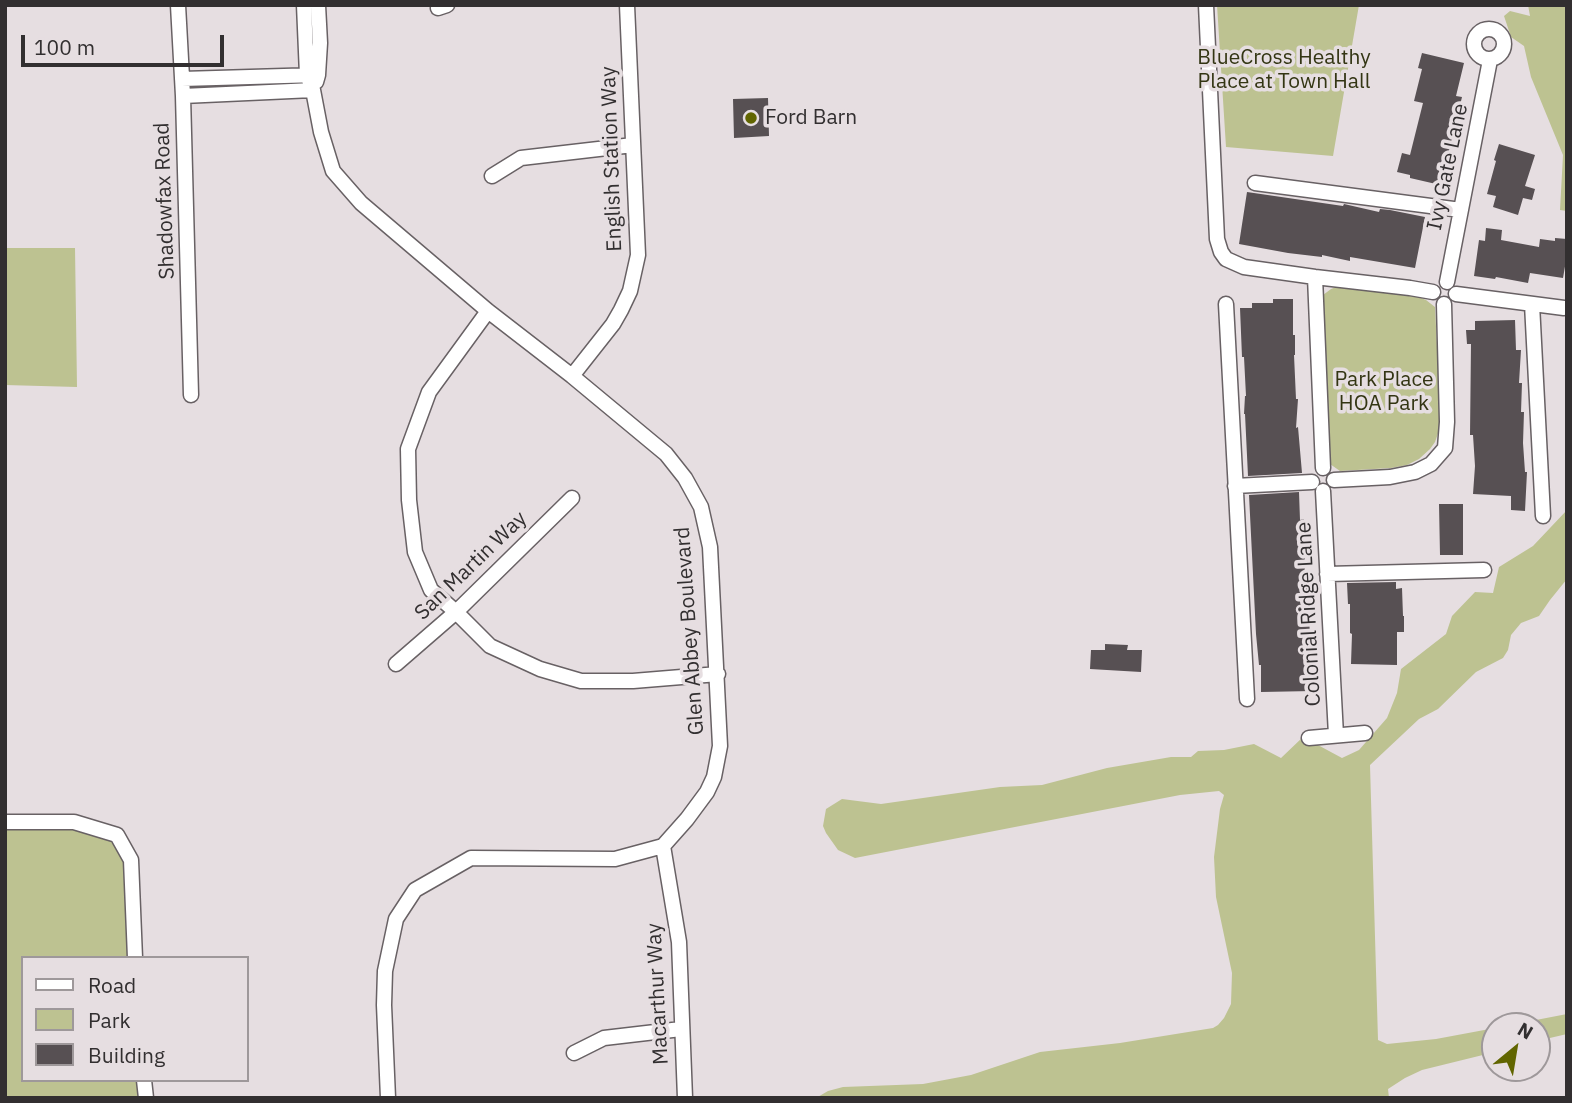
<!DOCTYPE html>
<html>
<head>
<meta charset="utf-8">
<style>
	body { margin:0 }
	#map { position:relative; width:1572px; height:1103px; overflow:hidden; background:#e6dee1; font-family:"IBM Plex Sans",sans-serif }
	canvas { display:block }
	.frame { position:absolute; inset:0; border:7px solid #322f30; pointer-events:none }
	.legend { position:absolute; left:21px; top:956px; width:228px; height:126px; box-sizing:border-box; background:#e6dee1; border:2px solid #9e989a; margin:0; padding:9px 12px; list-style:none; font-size:21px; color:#322f30 }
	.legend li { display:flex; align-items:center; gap:14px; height:35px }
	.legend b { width:35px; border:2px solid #9e989a }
	.north { position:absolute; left:1481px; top:1012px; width:70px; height:70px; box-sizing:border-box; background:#e6dee1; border:2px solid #9e989a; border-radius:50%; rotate:30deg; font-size:19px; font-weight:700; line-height:28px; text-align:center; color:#322f30 }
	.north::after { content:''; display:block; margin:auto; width:24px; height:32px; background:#616500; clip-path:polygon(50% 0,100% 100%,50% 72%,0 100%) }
	.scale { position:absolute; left:21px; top:35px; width:203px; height:32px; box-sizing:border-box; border:4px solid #322f30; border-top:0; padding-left:9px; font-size:21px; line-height:24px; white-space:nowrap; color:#322f30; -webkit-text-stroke:5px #e6dee1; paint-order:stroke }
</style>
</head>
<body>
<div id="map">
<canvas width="1572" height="1103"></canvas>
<div class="frame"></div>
<ul class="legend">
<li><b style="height:9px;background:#fff"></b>Road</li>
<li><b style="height:19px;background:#bdc291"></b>Park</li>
<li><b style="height:19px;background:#575053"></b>Building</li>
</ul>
<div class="north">N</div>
<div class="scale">100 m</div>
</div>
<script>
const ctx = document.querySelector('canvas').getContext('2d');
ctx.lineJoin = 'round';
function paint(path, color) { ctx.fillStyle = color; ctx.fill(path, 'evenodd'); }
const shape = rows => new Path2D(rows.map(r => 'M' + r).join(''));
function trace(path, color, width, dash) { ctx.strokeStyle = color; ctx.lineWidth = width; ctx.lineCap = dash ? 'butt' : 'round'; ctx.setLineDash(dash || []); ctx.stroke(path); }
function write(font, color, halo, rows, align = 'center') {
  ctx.font = font + ' "IBM Plex Sans",sans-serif'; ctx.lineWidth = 7; ctx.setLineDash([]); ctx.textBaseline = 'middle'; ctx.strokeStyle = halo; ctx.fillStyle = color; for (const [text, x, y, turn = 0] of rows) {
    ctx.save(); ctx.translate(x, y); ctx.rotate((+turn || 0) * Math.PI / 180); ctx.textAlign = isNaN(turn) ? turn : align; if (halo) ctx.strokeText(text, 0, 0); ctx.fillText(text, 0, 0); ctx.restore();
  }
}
paint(shape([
	[1217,5,1359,5,1333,156,1226,147],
	[1528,5,1567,5,1567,211,1560,210,1563,155,1531,77,1524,46,1511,37,1504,16,1510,11,1530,16],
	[5,248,75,248,77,387,5,385],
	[1336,287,1419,297,1426,300,1435,307,1441,425,1435,442,1430,449,1419,459,1407,465,1391,468,1340,471,1330,464,1323,295,1331,289],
	[1567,510,1567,579,1550,600,1539,616,1521,623,1511,635,1508,650,1503,658,1476,672,1438,709,1419,719,1370,765,1378,1040,1387,1044,1436,1039,1495,1028,1495,1052,1422,1070,1405,1078,1388,1089,1389,1098,816,1098,828,1091,843,1087,923,1084,971,1075,1040,1052,1120,1043,1213,1028,1218,1025,1224,1018,1231,1004,1232,973,1216,897,1214,857,1220,809,1224,795,1219,791,1180,795,855,858,838,850,826,833,823,826,826,809,842,799,881,804,1000,787,1042,785,1107,768,1171,757,1191,757,1198,751,1224,750,1254,744,1281,758,1303,737,1342,758,1359,750,1387,718,1397,693,1401,669,1446,634,1452,616,1475,592,1493,593,1499,567,1533,546],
	[5,826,88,829,105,836,114,844,123,861,126,873,130,958,23,958,23,1080,137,1080,138,1098,5,1098],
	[1567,1014,1567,1034,1537,1041,1537,1026,1505,1026]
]), '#bdc291');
paint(shape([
	[1422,53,1464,63,1456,96,1462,97,1446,163,1454,165,1449,187,1410,178,1410,175,1397,172,1402,153,1410,155,1423,103,1414,101,1422,69,1418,68],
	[768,98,769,136,734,138,733,99],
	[1499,144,1535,155,1525,186,1535,189,1532,200,1523,198,1518,215,1493,207,1496,196,1487,194,1496,161,1494,160],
	[1247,192,1343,206,1344,204,1379,212,1380,209,1390,210,1425,217,1415,268,1350,257,1350,261,1322,255,1322,257,1288,253,1239,244],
	[1486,228,1502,230,1501,240,1539,247,1540,239,1555,241,1555,238,1567,239,1567,255,1563,278,1530,273,1528,283,1496,277,1495,279,1474,276,1479,240,1485,241],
	[1273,299,1293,299,1293,335,1295,335,1295,355,1294,355,1296,399,1298,399,1296,428,1298,427,1302,473,1248,476,1245,414,1244,414,1245,396,1246,396,1244,357,1242,357,1240,308,1252,308,1252,303,1273,303],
	[1515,320,1516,350,1521,350,1519,383,1522,383,1521,412,1524,412,1523,443,1525,472,1527,472,1525,511,1511,510,1511,496,1473,494,1475,466,1473,435,1470,435,1471,344,1467,344,1466,330,1475,330,1475,321],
	[1299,492,1300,520,1304,519,1305,581,1307,580,1313,691,1261,692,1261,665,1259,665,1256,634,1249,495],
	[1439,504,1463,504,1463,555,1440,555],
	[1396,582,1396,589,1402,588,1403,616,1404,616,1404,632,1397,632,1397,665,1351,664,1352,634,1350,633,1350,604,1348,604,1347,583],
	[1105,644,1128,645,1127,650,1142,650,1141,672,1090,669,1091,650,1105,650]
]), '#575053');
const minor = shape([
	[178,5,183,96,191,395],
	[304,5,307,75,313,90,321,132,333,171,361,203,488,311,572,376,666,454,685,478,701,507,710,547,720,746,714,777,707,792,687,819,663,846,615,859,471,858,415,890,396,919,385,971,384,1005,388,1098],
	[1206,5,1217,239,1221,252,1226,259,1244,267,1315,277,1410,288,1433,292],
	[438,8,447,5],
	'1474 44a15 15 0 1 1 30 0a15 15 0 1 1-30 0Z',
	[182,79,318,75],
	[316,82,318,75,320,43,318,5],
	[183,96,313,90],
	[492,176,521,158,633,145],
	[1255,183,1461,210],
	[1315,277,1323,468],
	[1447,282,1490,60],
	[1456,294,1564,308],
	[1226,304,1247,699],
	[1532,304,1543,516],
	[488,311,429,392,408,449,409,500,415,552,431,590,456,612,490,646,540,669,581,681,633,681,718,674],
	[572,376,613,324,621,310,630,291,638,255,627,5],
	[1334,480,1390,477,1415,472,1431,464,1445,448,1447,422,1444,304],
	[1235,486,1312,482],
	[1323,491,1336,735],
	[1327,574,1484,570],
	[396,664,456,612,572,498],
	[1309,738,1365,733],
	[5,822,74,822,117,835,131,860,135,958],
	[663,846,679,942,685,1098],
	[574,1053,604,1038,681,1029],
	[144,1080,146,1098]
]);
trace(minor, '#686164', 17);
trace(minor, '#fff', 14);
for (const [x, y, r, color] of [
	[751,118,7,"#616500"]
]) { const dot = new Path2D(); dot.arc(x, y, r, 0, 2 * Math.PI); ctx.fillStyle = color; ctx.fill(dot); trace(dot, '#e6dee1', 2.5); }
write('21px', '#333513', '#e6dee1', [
	["BlueCross Healthy",1284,58],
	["Place at Town Hall",1284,82],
	["Park Place",1384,380],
	["HOA Park",1384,404]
]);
write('21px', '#322f30', '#e6dee1', [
	["Ford Barn",765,118]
], 'left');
write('21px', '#322f30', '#e6dee1', [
	["English Station Way",612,159,-92],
	["Ivy Gate Lane",1448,167,-78],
	["Shadowfax Road",165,201,-92],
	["San Martin Way",471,566,-44],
	["Colonial Ridge Lane",1309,614,-93],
	["Glen Abbey Boulevard",690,631,-94],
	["Macarthur Way",658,994,-93]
]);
</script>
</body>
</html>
